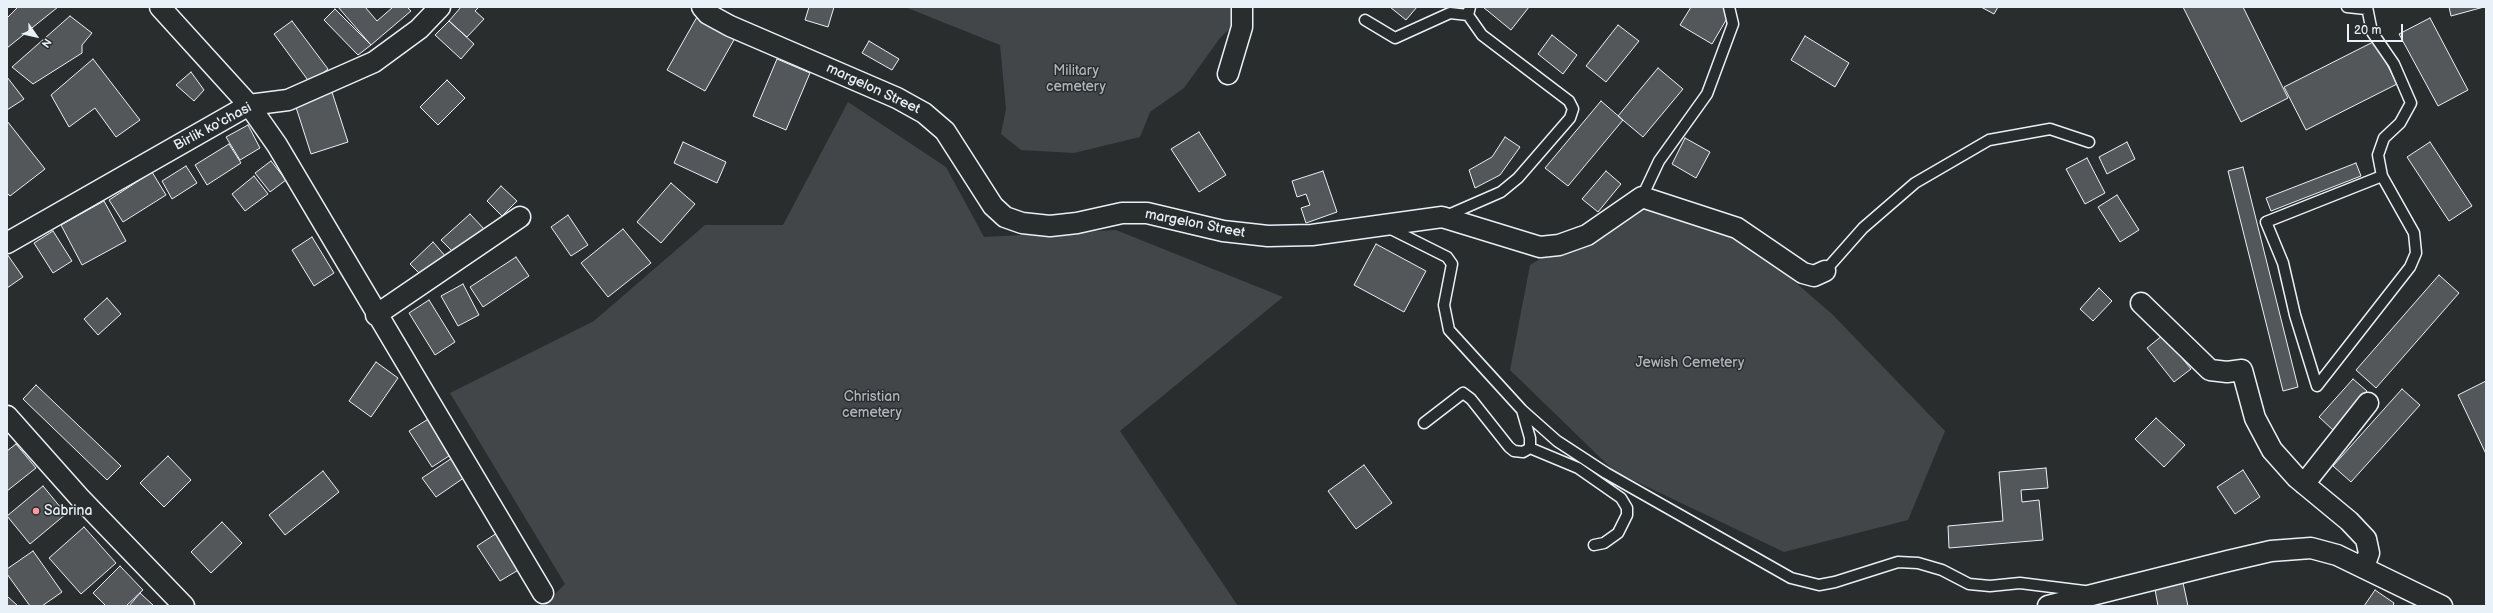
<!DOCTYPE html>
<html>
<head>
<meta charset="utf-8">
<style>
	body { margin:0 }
	#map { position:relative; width:2493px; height:613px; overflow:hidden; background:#2a2d2e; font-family:"Balsamiq Sans",sans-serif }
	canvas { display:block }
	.frame { position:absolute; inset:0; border:8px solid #e8f1f8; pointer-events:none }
	.north { position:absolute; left:16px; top:16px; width:40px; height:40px; -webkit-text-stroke:3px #2a2d2e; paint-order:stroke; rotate:124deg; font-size:11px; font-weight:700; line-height:16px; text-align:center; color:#e8f1f8 }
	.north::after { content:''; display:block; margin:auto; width:14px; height:18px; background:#e8f1f8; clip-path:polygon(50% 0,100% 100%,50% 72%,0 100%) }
	.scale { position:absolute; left:2347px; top:24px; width:56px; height:18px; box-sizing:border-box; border:2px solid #e8f1f8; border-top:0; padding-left:5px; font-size:12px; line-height:14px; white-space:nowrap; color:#e8f1f8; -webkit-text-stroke:3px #2a2d2e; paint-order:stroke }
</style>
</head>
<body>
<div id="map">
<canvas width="2493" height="613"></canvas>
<div class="frame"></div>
<div class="north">N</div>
<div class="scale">20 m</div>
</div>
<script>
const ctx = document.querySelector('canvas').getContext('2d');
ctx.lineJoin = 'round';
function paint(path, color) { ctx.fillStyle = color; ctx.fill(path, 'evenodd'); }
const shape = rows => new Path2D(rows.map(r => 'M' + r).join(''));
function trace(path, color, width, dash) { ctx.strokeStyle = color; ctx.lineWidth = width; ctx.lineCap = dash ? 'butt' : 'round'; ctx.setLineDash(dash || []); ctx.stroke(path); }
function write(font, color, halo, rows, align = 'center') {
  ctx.font = font + ' "Balsamiq Sans",sans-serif'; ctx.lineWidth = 3; ctx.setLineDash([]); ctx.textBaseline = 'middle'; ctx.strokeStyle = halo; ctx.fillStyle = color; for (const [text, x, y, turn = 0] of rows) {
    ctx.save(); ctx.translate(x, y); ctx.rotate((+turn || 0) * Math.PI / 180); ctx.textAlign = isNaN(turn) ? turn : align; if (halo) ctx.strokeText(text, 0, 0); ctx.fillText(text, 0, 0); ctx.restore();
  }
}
paint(shape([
	[905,7,1245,7,1245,14,1220,38,1184,88,1150,112,1140,137,1074,153,1021,150,1001,134,1006,109,1000,45],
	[848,102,946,167,984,237,1116,230,1283,297,1120,431,1238,606,543,606,565,584,450,393,594,321,705,225,783,225],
	[1640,199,1728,224,1832,314,1945,431,1908,520,1784,552,1614,471,1510,370,1530,265]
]), '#424648');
const building = shape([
	[18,7,58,7,7,48,7,18,18,7],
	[338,7,365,7,377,21,393,7,407,7,411,11,371,45,338,7],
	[461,7,479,7,475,11,484,19,467,37,449,21,461,7],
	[809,7,834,7,828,27,805,20,809,7],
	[1390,7,1417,7,1406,20,1390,7],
	[1483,7,1529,7,1511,30,1483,7],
	[1691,7,1727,7,1732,10,1712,44,1680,25,1691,7],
	[1981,7,1998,7,1994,14,1981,7],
	[2183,7,2243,7,2288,98,2241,122,2183,7],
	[2449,7,2484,7,2451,16,2449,7],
	[335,9,371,45,358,55,324,20,335,9],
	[70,16,92,33,82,45,82,53,33,84,12,67,70,16],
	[697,17,735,38,705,91,667,70,697,17],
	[2430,18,2468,90,2438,106,2399,34,2430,18],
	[292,21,328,69,310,83,274,34,292,21],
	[449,21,474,44,461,59,435,35,449,21],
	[1618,25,1639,41,1606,82,1586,66,1618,25],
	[1552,35,1577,55,1563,74,1538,54,1552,35],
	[1805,36,1849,63,1835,87,1791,60,1805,36],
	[869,41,899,59,892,70,862,53,869,41],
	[2375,41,2397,84,2306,130,2284,87,2375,41],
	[93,59,140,120,116,137,95,108,69,127,51,95,93,59],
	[777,59,810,73,786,130,753,116,777,59],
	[1658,68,1683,89,1643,137,1618,116,1658,68],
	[191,72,204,90,194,101,176,85,191,72],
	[7,77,24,99,7,110,7,77],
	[447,80,465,98,438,125,420,107,447,80],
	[331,89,348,142,311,154,294,101,331,89],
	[1601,101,1623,120,1568,186,1545,168,1601,101],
	[7,121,45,169,10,196,7,193,7,121],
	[248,125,260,148,240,160,226,137,248,125],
	[1199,132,1226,175,1199,192,1171,149,1199,132],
	[1505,137,1520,147,1500,175,1475,188,1469,170,1492,157,1505,137],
	[1685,138,1710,152,1696,178,1672,164,1685,138],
	[683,142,726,162,717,183,674,163,683,142],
	[2127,142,2135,159,2107,174,2099,157,2127,142],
	[2430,142,2472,206,2449,221,2407,157,2430,142],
	[229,144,241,163,207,185,195,165,229,144],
	[2087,158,2105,193,2085,204,2066,169,2087,158],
	[271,161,286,180,270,192,255,173,271,161],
	[2356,163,2361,176,2271,211,2266,198,2356,163],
	[186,166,197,183,172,199,162,181,186,166],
	[2243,167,2298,387,2283,391,2228,171,2243,167],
	[1323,171,1337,212,1306,223,1301,208,1310,205,1306,194,1297,197,1292,181,1323,171],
	[1606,171,1621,184,1598,212,1582,199,1606,171],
	[152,172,166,195,123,222,109,200,152,172],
	[254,176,268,194,245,211,232,194,254,176],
	[671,183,695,204,661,243,637,222,671,183],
	[501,186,517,201,502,216,487,201,501,186],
	[2117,195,2139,230,2120,242,2098,207,2117,195],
	[104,201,126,241,82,265,61,225,104,201],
	[470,214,485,230,457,256,441,240,470,214],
	[568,215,588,245,571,256,551,227,568,215],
	[623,229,651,263,608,297,581,263,623,229],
	[53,231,72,261,53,273,34,243,53,231],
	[312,237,334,273,314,286,292,250,312,237],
	[433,242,447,258,425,279,410,264,433,242],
	[1376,244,1426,271,1404,312,1354,285,1376,244],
	[7,254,23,277,7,288,7,254],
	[516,257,529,276,483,307,470,287,516,257],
	[2439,275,2459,293,2376,388,2356,370,2439,275],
	[463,284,479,315,458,326,441,296,463,284],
	[2099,288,2112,301,2093,321,2080,309,2099,288],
	[107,298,121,314,98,335,84,319,107,298],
	[429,300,455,342,435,355,409,313,429,300],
	[2163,335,2191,369,2174,382,2147,348,2163,335],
	[376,362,398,378,371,417,349,401,376,362],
	[2353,379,2367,391,2333,430,2319,417,2353,379],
	[2486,381,2486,454,2458,395,2486,381],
	[36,385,121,466,107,480,23,399,36,385],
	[2402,389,2420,405,2351,482,2333,466,2402,389],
	[430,418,452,454,432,467,409,431,430,418],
	[2156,418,2185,445,2164,467,2135,439,2156,418],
	[16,444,36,468,7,491,7,451,16,444],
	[168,456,191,480,164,507,140,483,168,456],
	[455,456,468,475,436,497,422,478,455,456],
	[1364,465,1392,503,1356,529,1328,491,1364,465],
	[2046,468,2048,488,2021,490,2022,502,2039,500,2043,540,1949,548,1948,526,2003,521,1999,472,2046,468],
	[2243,470,2260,497,2235,514,2217,487,2243,470],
	[323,471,339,492,285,535,269,515,323,471],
	[43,486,66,514,30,544,7,516,43,486],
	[222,522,242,543,211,573,191,552,222,522],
	[84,527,116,563,81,594,49,558,84,527],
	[497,533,520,569,500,581,477,546,497,533],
	[33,551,62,592,42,606,30,606,7,574,7,569,33,551],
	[120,566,143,590,126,606,106,606,93,593,120,566],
	[2182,578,2188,606,2158,606,2154,584,2182,578],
	[2375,590,2394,603,2393,606,2364,606,2375,590],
	[140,593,154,606,129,606,140,593],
	[7,596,18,606,7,606,7,596]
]);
paint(building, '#535759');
trace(building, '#e8f1f8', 1);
const service = shape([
	[2347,7,2366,9],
	[2367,7,2372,32,2394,64,2411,103,2400,123,2384,138,2378,155,2382,176,2414,233,2416,253,2410,267,2317,386,2295,315,2283,263,2266,222,2382,176],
	[1365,20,1395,38,1450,13,1468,15],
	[1642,197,1659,161,1707,94,1733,24,1729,7],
	[1446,216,1501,192,1518,178,1570,118,1573,109,1569,101,1482,35,1468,15,1470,7],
	[1387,227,1447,257,1452,264,1444,305,1449,330,1522,410,1557,441,1606,473,1791,578,1819,585,1835,582,1898,562,1918,563,1942,570,1969,584,1990,586,2020,583,2084,591],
	[1825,271,1863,228,1915,183,1989,140,2050,129,2089,142],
	[1424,423,1463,393,1471,399,1509,447,1514,451,1523,452,1530,448,1530,438,1522,410],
	[1530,448,1578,468,1621,498,1627,508,1627,515,1618,533,1604,543,1594,545]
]);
const minor = shape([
	[160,7,249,105,277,145,543,593],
	[702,7,708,14,730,26,897,98,924,113,945,131,993,206,1005,217,1022,223,1050,226,1077,223,1122,213,1147,213,1223,231,1268,236,1312,235,1442,217,1540,247,1559,245,1587,235,1642,197,1737,228,1803,273,1814,276,1825,271],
	[1228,74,1242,27,1242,7],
	[7,243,249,105,288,100,374,62,419,29,440,7],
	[2141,303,2210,370,2227,372,2242,370,2255,418,2272,450,2297,478,2349,521,2366,539,2369,553,2364,567],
	[376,315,520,217],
	[7,416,79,497,184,606],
	[2304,484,2368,403],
	[2048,606,2228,561,2271,551,2311,548,2337,555,2442,606]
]);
trace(service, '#e8f1f8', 13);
trace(minor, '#e8f1f8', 23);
trace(service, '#2a2d2e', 10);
trace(minor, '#2a2d2e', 20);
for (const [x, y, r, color] of [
	[36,511,4,"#ff9aa2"]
]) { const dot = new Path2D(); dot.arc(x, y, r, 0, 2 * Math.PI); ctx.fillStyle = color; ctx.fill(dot); trace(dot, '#2a2d2e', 1.5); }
write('14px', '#aeb5ba', '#2a2d2e', [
	["Military",1076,71],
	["cemetery",1076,87],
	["Jewish Cemetery",1690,363],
	["Christian",872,397],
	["cemetery",872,413]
]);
write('14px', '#e8f1f8', '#2a2d2e', [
	["margelon Street",873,89,25],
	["Birlik ko'chasi",213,127,-28],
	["margelon Street",1195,224,11]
]);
write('14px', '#e8f1f8', '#2a2d2e', [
	["Sabrina",44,511]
], 'left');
</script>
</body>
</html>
